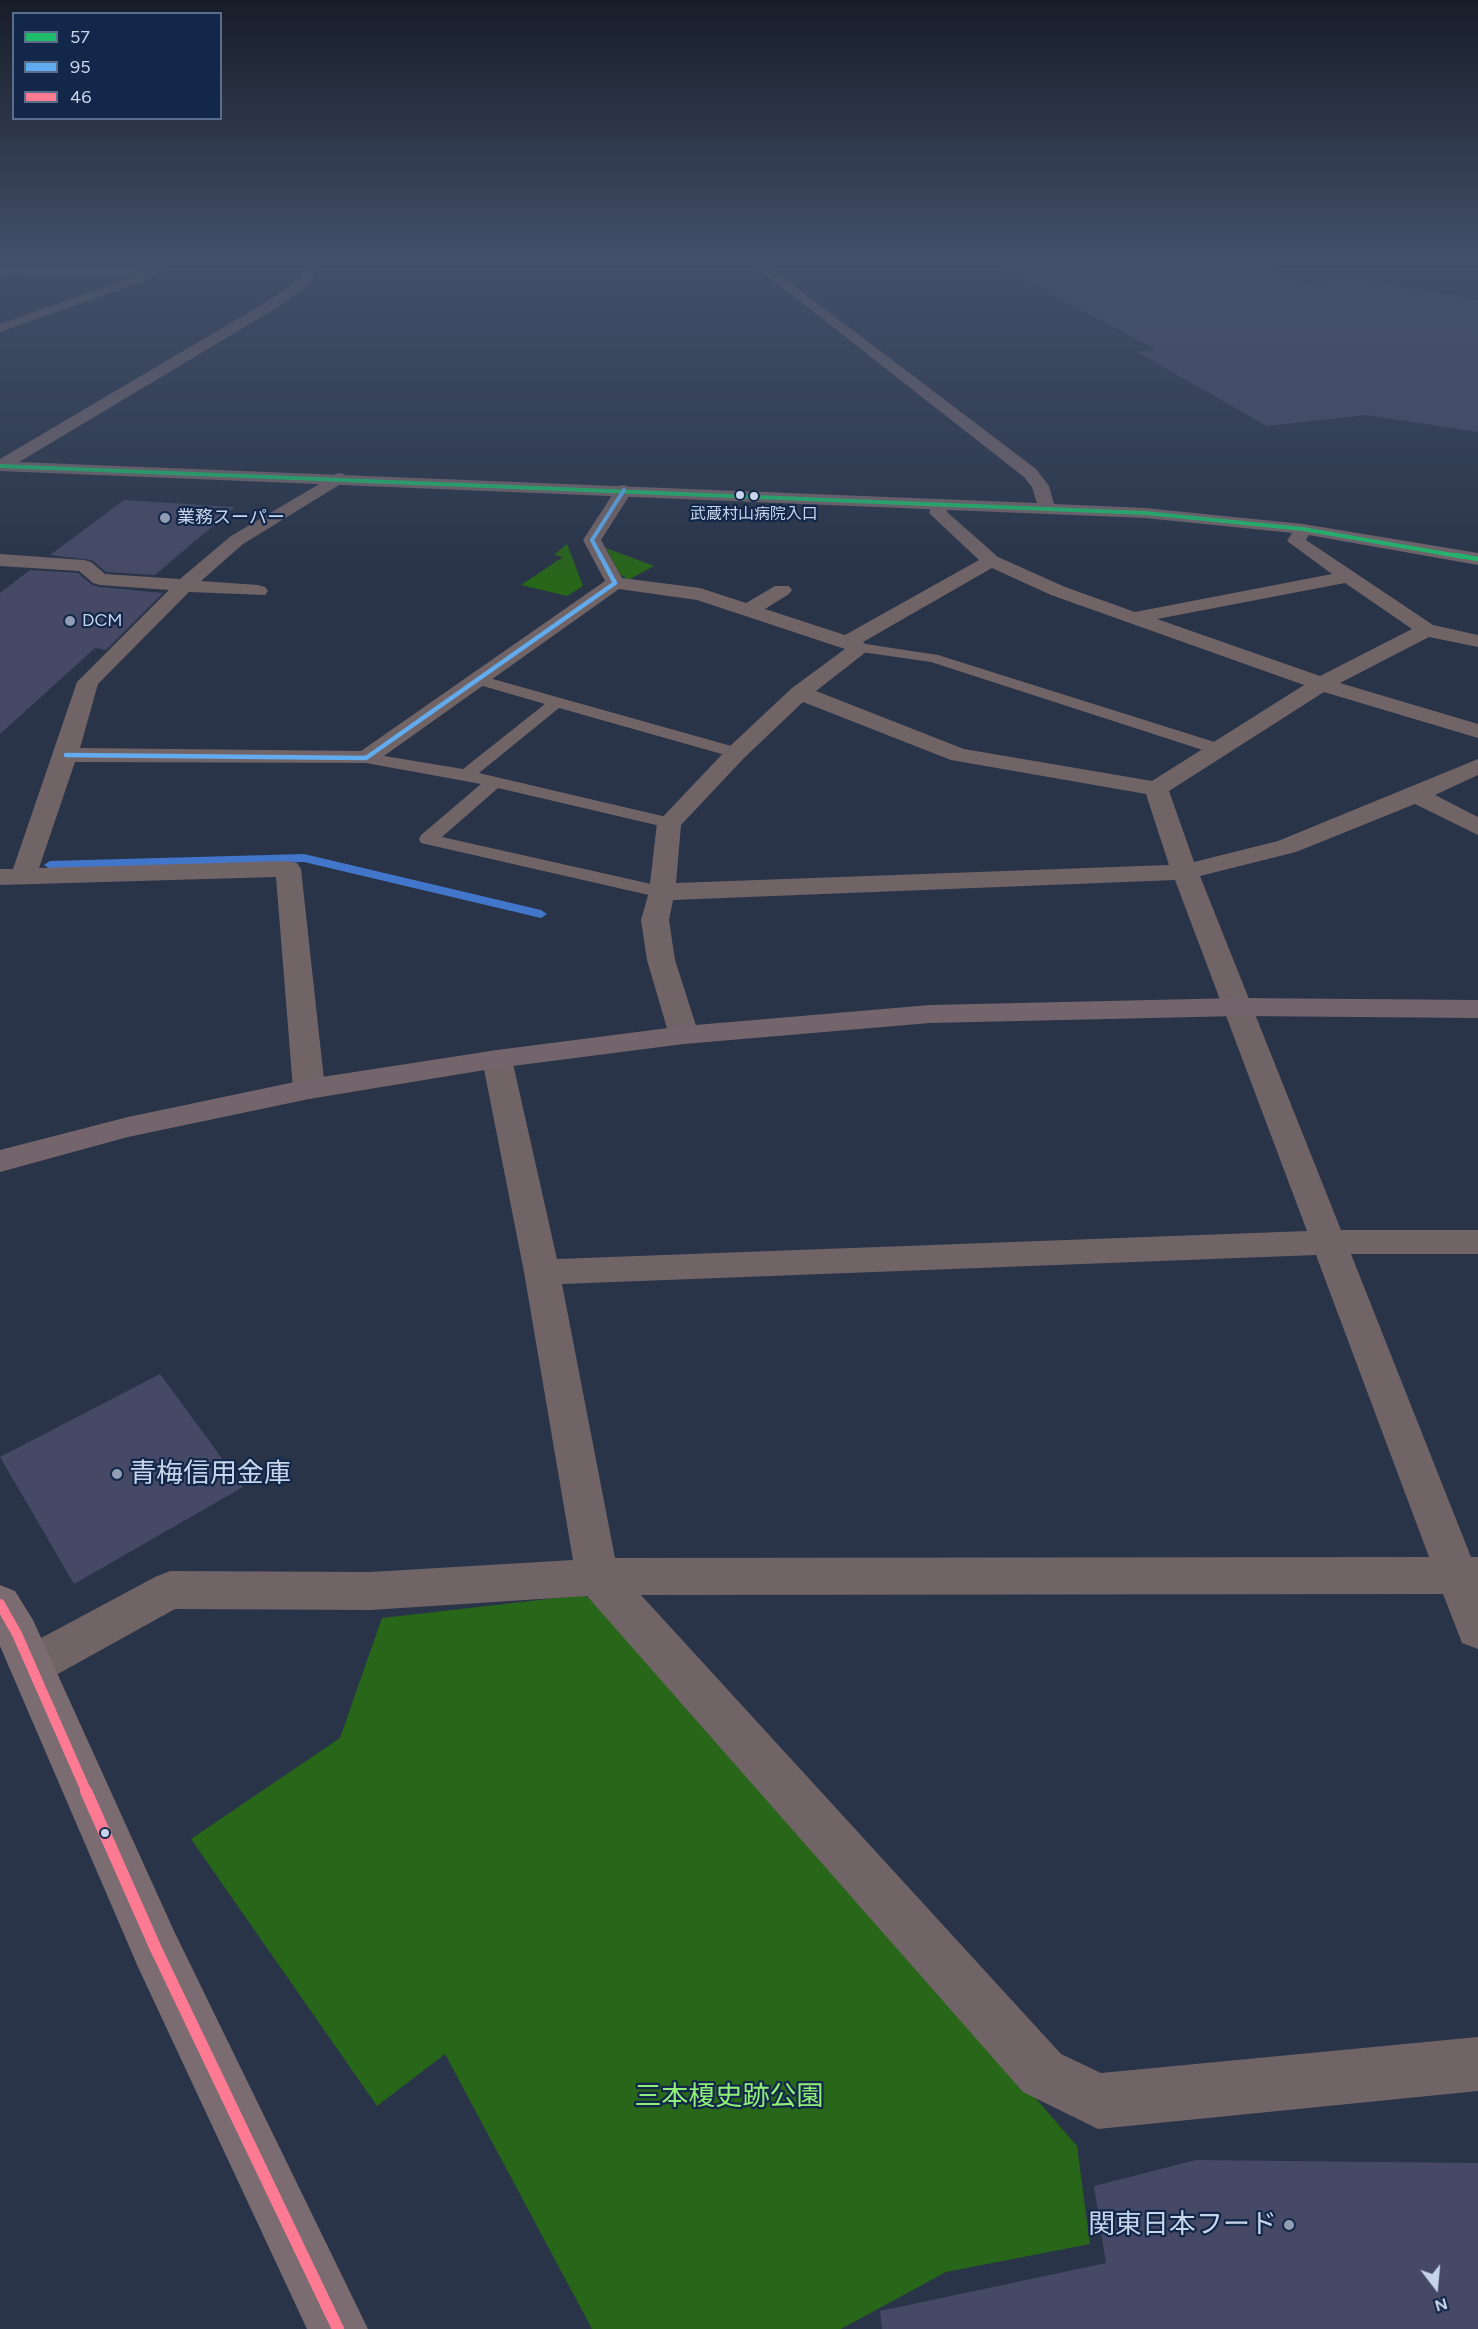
<!DOCTYPE html>
<html>
<head>
<meta charset="utf-8">
<style>
	body { margin:0 }
	#map { position:relative; width:1478px; height:2329px; overflow:hidden; background:#293448; font-family:Figtree,sans-serif }
	canvas { display:block }
	.legend { position:absolute; left:12px; top:12px; width:210px; height:108px; box-sizing:border-box; background:#122749; border:2px solid #5a6d8a; margin:0; padding:8px 10px; list-style:none; font-size:18px; color:#c7d5eb }
	.legend li { display:flex; align-items:center; gap:12px; height:30px }
	.legend b { width:30px; border:2px solid #5a6d8a }
	.north { position:absolute; left:1406px; top:2257px; width:60px; height:60px; -webkit-text-stroke:4px #122749; paint-order:stroke; rotate:164deg; font-size:16px; font-weight:700; line-height:24px; text-align:center; color:#c7d5eb }
	.north::after { content:''; display:block; margin:auto; width:21px; height:27px; background:#c7d5eb; clip-path:polygon(50% 0,100% 100%,50% 72%,0 100%) }
</style>
</head>
<body>
<div id="map">
<canvas width="1478" height="2329"></canvas>
<ul class="legend">
<li><b style="height:8px;background:#20bc6c"></b>57</li>
<li><b style="height:8px;background:#60acee"></b>95</li>
<li><b style="height:8px;background:#fe7a93"></b>46</li>
</ul>
<div class="north">N</div>
</div>
<script>
const ctx = document.querySelector('canvas').getContext('2d');
ctx.lineJoin = 'round';
function paint(path, color) { ctx.fillStyle = color; ctx.fill(path, 'evenodd'); }
const shape = rows => new Path2D(rows.map(r => 'M' + r).join(''));
function trace(path, color, width, dash) { ctx.strokeStyle = color; ctx.lineWidth = width; ctx.lineCap = dash ? 'butt' : 'round'; ctx.setLineDash(dash || []); ctx.stroke(path); }
function write(font, color, halo, rows, align = 'center') {
  ctx.font = font + ' Figtree,"Noto Sans JP",sans-serif'; ctx.lineWidth = 4.5; ctx.setLineDash([]); ctx.textBaseline = 'middle'; ctx.strokeStyle = halo; ctx.fillStyle = color; for (const [text, x, y, turn = 0] of rows) {
    ctx.save(); ctx.translate(x, y); ctx.rotate((+turn || 0) * Math.PI / 180); ctx.textAlign = isNaN(turn) ? turn : align; if (halo) ctx.strokeText(text, 0, 0); ctx.fillText(text, 0, 0); ctx.restore();
  }
}
paint(shape([
	[567,544,583,586,567,596,521,585,563,557,554,555],
	[606,548,654,566,628,580,620,574],
	[583,1595,613,1610,1077,2146,1090,2244,946,2272,841,2329,592,2329,445,2054,377,2106,191,1839,340,1738,382,1618]
]), '#286619');
paint(shape([
	[304,854,541,910,547,914,541,918,304,862,50,869,44,865,50,861,304,854]
]), '#4276cb');
paint(shape([
	[986,259,1247,259,1310,286,1326,281,1360,280,1478,300,1478,432,1366,415,1267,426,1137,352,1157,350],
	[124,500,235,507,155,575,106,572,92,560,50,555],
	[30,570,78,573,92,585,99,587,163,593,106,650,95,648,0,734,0,593],
	[160,1374,243,1487,74,1584,0,1457],
	[1196,2160,1478,2163,1478,2329,882,2329,880,2311,1106,2263,1094,2186]
]), '#454965');
paint(shape([
	[859,643,938,655,1224,745,1226,749,1224,753,1212,753,931,662,854,651,851,648,859,643],
	[475,674,742,749,744,753,742,757,736,758,559,708,479,773,675,819,678,823,675,827,669,828,498,788,442,837,669,888,672,892,669,896,662,898,421,843,419,839,421,835,481,784,366,763,357,758,366,753,463,769,545,704,469,682,467,679,475,674]
]), '#716467');
paint(shape([
	[162,259,175,259,147,280,0,332,0,324,135,276,0,275,0,267,139,268,144,271,162,259],
	[338,473,344,474,346,478,344,482,243,544,201,581,258,585,265,587,268,591,265,595,189,592,98,684,80,748,361,751,605,581,583,540,618,486,624,485,633,490,601,540,622,578,700,588,746,603,775,586,789,586,792,590,789,594,765,609,845,635,979,560,929,513,933,500,939,499,948,504,947,512,998,557,1065,587,1135,612,1332,574,1287,541,1297,525,1309,525,1312,529,1306,540,1433,625,1478,635,1478,647,1429,637,1340,683,1478,724,1478,738,1324,692,1169,791,1194,862,1278,841,1478,759,1478,775,1435,795,1478,817,1478,835,1415,804,1296,852,1200,876,1341,1230,1478,1230,1478,1254,1351,1254,1471,1557,1478,1557,1478,1649,1462,1643,1443,1594,641,1595,1061,2054,1101,2073,1478,2037,1478,2091,1098,2129,1023,2092,587,1596,370,1610,175,1609,47,1680,31,1686,15,1680,9,1666,15,1652,155,1577,170,1571,370,1572,573,1560,524,1272,482,1059,486,1052,497,1050,508,1052,512,1059,557,1259,1307,1231,1175,880,673,900,669,920,675,960,699,1035,695,1041,684,1044,673,1041,669,1035,647,960,641,920,649,892,657,823,728,748,792,688,845,649,697,600,619,589,374,763,75,762,39,868,288,861,297,863,301,869,325,1089,320,1096,309,1099,298,1096,293,1089,276,877,0,885,0,869,13,869,77,682,169,590,100,585,93,583,79,571,0,566,0,554,84,560,91,562,105,574,180,579,231,536,338,473],
	[992,568,1051,595,1304,685,1152,781,964,749,816,691,866,652,869,648,863,642,992,568],
	[1345,583,1412,629,1320,676,1157,619,1345,583],
	[803,702,951,760,1146,794,1169,865,676,883,681,825,744,758,803,702],
	[1316,1255,1429,1557,615,1558,562,1284,1316,1255]
]), '#716467');
paint(shape([
	[309,259,321,259,322,263,307,286,278,307,19,462,1037,503,1032,487,1024,477,746,259,759,259,1036,469,1049,486,1054,504,1145,508,1303,524,1478,553,1478,565,1303,534,1145,518,0,471,0,459,268,301,299,280,310,263,309,259],
	[1239,998,1478,1000,1478,1018,1239,1016,930,1023,684,1044,497,1068,309,1099,128,1137,0,1172,0,1150,128,1117,309,1079,497,1050,684,1026,930,1005,1239,998]
]), '#73656b');
paint(shape([
	[0,1585,15,1591,33,1620,174,1931,368,2329,307,2329,138,1967,0,1646,0,1585]
]), '#7b6c72');
trace(shape([
	[0,466,1145,513,1303,529,1464,557]
]), '#20bc6c', 4);
trace(shape([
	[1455,555,1478,559]
]), '#20bc6c', 4.5);
trace(shape([
	[601,557,592,540,624,490]
]), '#60acee', 4);
trace(shape([
	[66,755,366,758,615,583,600,555]
]), '#60acee', 4.5);
trace(shape([
	[0,1604,17,1634,87,1793]
]), '#fe7a93', 10);
trace(shape([
	[86,1791,156,1949,338,2329]
]), '#fe7a93', 12);
const sky = ctx.createLinearGradient(0, 0, 0, 585);
sky.addColorStop(0, '#171d28');
sky.addColorStop(0.44, '#43506a');
sky.addColorStop(1, '#43506a00');
ctx.fillStyle = sky;
ctx.fillRect(0, 0, 1478, 585);
for (const [x, y, r, color] of [
	[740,495,5,"#c7d5eb"],
	[754,496,5,"#c7d5eb"],
	[165,518,6,"#909db2"],
	[70,621,6,"#909db2"],
	[117,1474,6,"#909db2"],
	[105,1833,5,"#c7d5eb"],
	[1289,2225,6,"#909db2"]
]) { const dot = new Path2D(); dot.arc(x, y, r, 0, 2 * Math.PI); ctx.fillStyle = color; ctx.fill(dot); trace(dot, '#122749', 2); }
write('16px', '#c7d5eb', '#122749', [
	["武蔵村山病院入口",754,514]
]);
write('18px', '#c7d5eb', '#122749', [
	["業務スーパー",177,518],
	["DCM",82,621]
], 'left');
write('27px', '#c7d5eb', '#122749', [
	["青梅信用金庫",129,1474],
	["関東日本フード",1277,2225,"right"]
], 'left');
write('27px', '#8fef77', '#122749', [
	["三本榎史跡公園",729,2097]
]);
</script>
</body>
</html>
